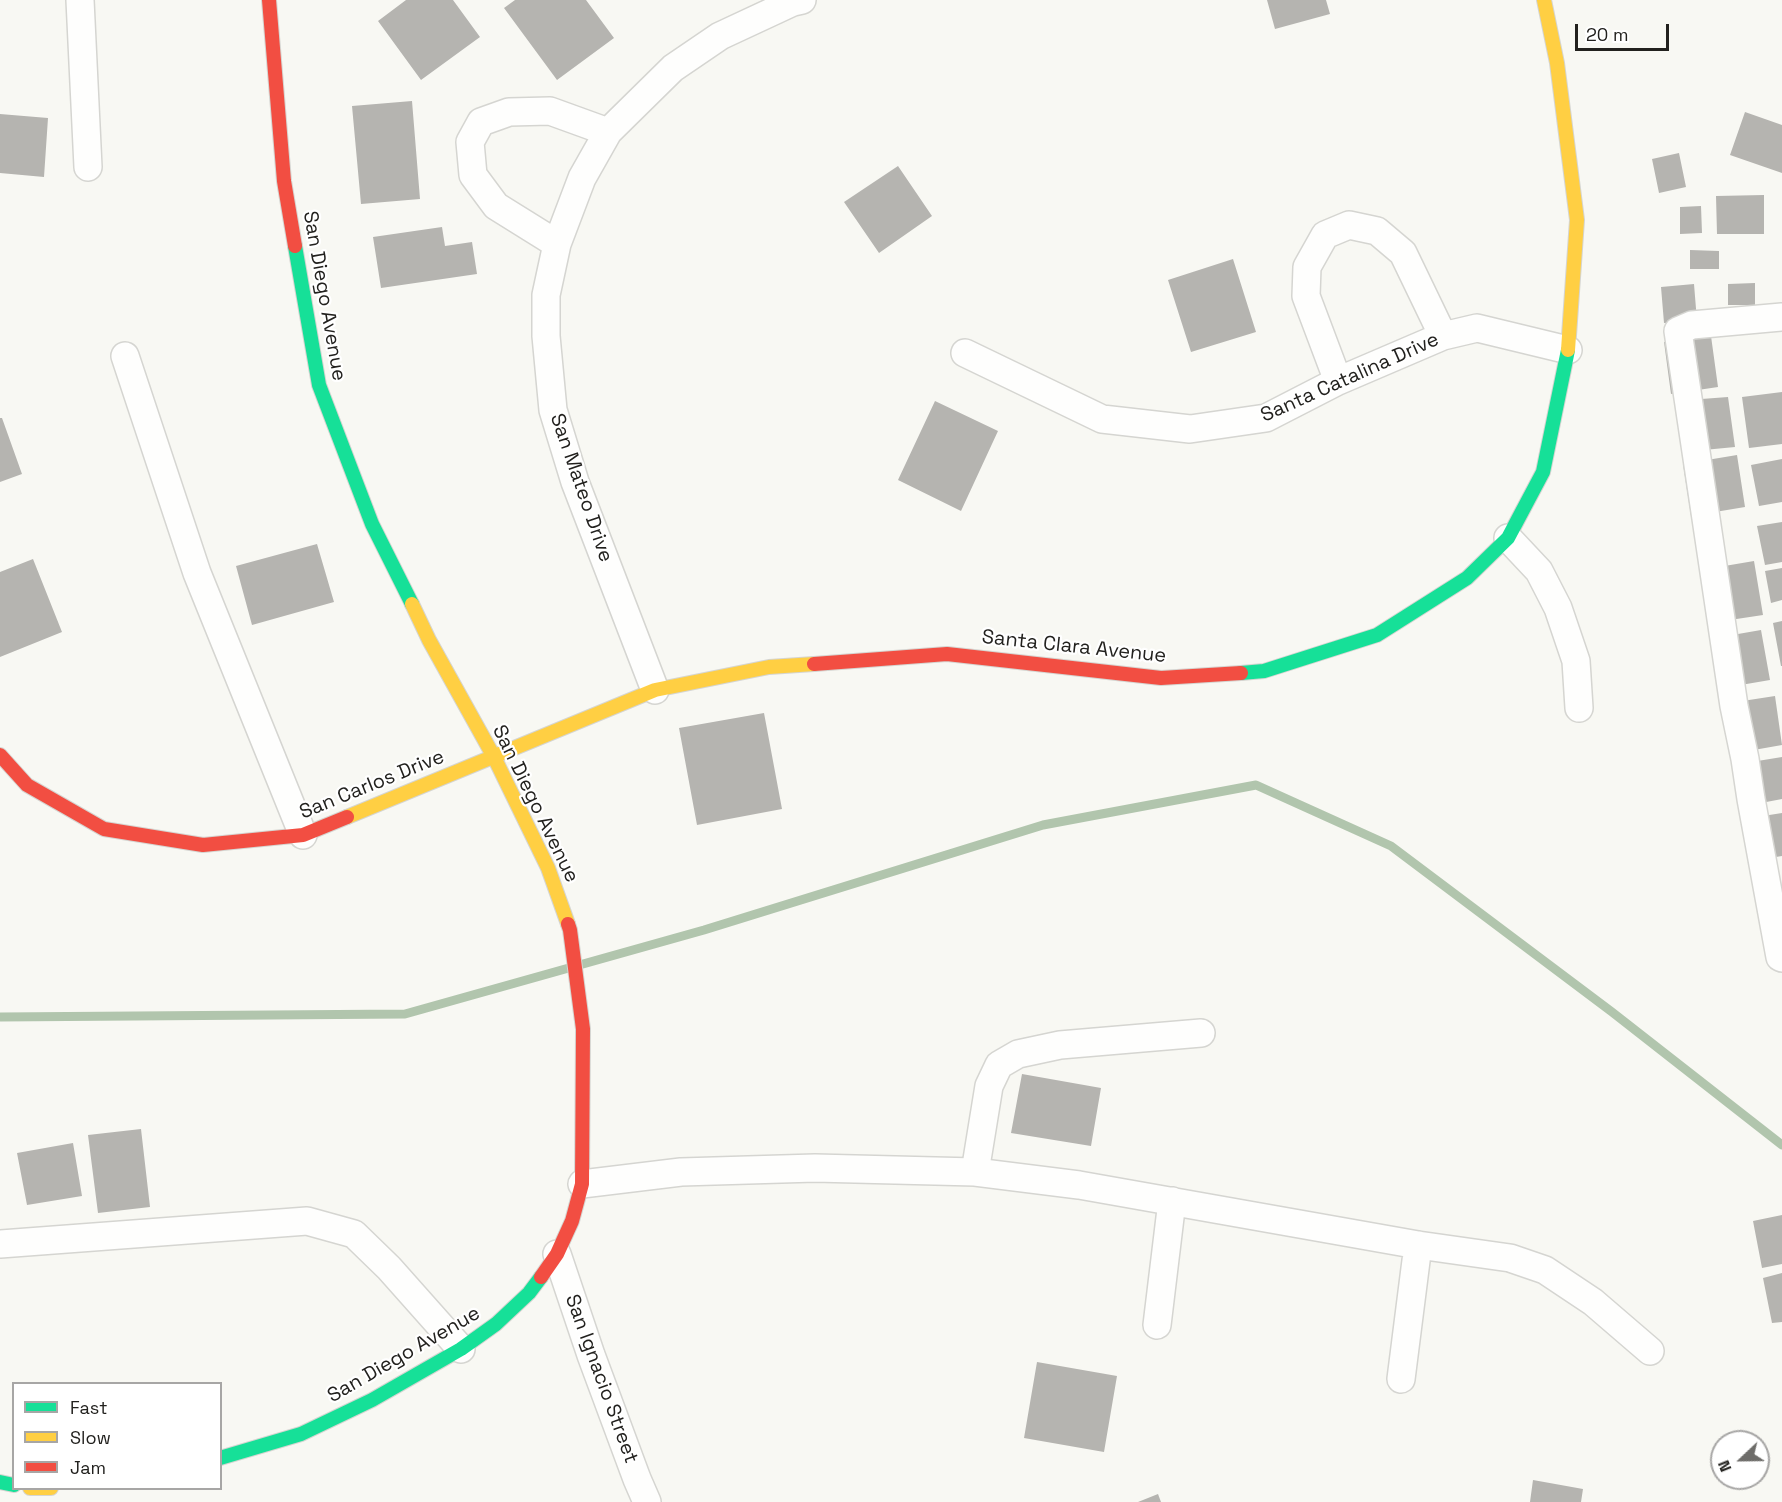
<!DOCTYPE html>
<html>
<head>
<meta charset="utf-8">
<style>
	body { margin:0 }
	#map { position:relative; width:1782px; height:1502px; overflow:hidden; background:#f8f8f3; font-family:"Space Grotesk",sans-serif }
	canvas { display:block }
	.legend { position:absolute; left:12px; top:1382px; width:210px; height:108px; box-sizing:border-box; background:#fff; border:2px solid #a7a6a5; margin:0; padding:8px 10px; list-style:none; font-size:18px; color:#22211e }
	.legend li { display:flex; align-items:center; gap:12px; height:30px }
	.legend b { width:30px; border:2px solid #a7a6a5 }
	.north { position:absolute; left:1710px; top:1430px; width:60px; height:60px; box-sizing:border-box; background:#fff; border:2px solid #a7a6a5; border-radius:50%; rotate:248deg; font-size:16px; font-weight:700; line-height:24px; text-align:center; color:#22211e }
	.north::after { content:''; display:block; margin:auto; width:21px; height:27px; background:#6d6c69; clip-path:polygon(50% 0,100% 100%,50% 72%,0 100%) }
	.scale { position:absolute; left:1575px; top:24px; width:94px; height:27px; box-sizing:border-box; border:3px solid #22211e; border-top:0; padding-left:8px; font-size:18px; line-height:21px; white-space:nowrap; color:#22211e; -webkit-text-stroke:4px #fff; paint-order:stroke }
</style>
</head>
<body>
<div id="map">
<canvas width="1782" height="1502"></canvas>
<ul class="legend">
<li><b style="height:8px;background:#16e098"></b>Fast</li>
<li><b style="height:8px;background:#ffcf43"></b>Slow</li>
<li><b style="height:8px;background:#f24e42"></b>Jam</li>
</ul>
<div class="north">N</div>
<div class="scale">20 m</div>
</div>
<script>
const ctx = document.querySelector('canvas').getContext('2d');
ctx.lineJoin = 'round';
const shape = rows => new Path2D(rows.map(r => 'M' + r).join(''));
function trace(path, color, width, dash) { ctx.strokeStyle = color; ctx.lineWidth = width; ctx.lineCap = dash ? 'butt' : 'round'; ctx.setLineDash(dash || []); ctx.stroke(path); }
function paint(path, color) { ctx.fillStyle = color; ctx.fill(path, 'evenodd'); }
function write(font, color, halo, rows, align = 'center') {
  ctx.font = font + ' "Space Grotesk",sans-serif'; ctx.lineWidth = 4.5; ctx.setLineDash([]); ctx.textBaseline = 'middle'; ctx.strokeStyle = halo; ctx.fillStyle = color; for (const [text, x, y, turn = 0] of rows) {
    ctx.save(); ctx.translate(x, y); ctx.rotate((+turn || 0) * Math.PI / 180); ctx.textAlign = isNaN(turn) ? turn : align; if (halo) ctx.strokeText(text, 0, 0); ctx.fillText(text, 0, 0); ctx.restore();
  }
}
trace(shape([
	[0,1017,405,1014,704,930,1043,825,1256,785,1391,846,1612,1012,1782,1145]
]), '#b1c5ad', 9);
paint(shape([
	[406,0,453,0,480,37,421,80,378,21],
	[515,0,586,0,614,38,557,80,504,8],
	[1267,0,1326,0,1330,14,1275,29],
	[412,101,420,199,361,204,352,106],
	[1745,112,1782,125,1782,173,1730,155],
	[0,114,48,118,44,177,0,173],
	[1679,153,1686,187,1659,193,1652,159],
	[898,166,932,216,879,253,844,202],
	[1764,195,1764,234,1717,234,1716,196],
	[1701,206,1702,233,1680,234,1680,207],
	[442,227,445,246,472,242,477,274,381,288,373,237],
	[1690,250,1719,251,1719,269,1690,269],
	[1233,259,1256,332,1191,352,1168,280],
	[1755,283,1755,305,1728,305,1728,284],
	[1694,284,1697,321,1664,323,1661,287],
	[1711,336,1718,387,1671,394,1664,342],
	[1782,392,1782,444,1749,448,1742,397],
	[1728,397,1735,447,1683,452,1675,401],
	[935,401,998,431,961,511,898,480],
	[0,418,2,418,22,474,0,482],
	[1737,455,1745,507,1691,516,1683,464],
	[1782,459,1782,502,1759,506,1751,465],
	[1782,522,1782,562,1765,565,1757,526],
	[317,544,334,602,252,625,236,566],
	[33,559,62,632,0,657,0,572],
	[1754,561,1763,615,1710,623,1701,570],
	[1782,568,1782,600,1771,603,1765,571],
	[1782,621,1782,666,1781,666,1773,623],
	[1761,630,1770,680,1723,688,1715,638],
	[1775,696,1782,745,1731,754,1723,704],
	[764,713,782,809,697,825,679,728],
	[1782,757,1782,799,1740,807,1733,765],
	[1782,813,1782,856,1751,861,1744,819],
	[1022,1074,1101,1088,1091,1146,1011,1133],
	[141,1129,150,1207,98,1213,88,1135],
	[73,1143,82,1196,27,1205,17,1153],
	[1782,1215,1782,1264,1762,1268,1753,1221],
	[1782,1273,1782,1322,1772,1323,1763,1278],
	[1037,1362,1117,1376,1104,1452,1024,1438],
	[1533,1480,1583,1489,1581,1502,1530,1502],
	[1158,1494,1161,1502,1138,1502]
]), '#b5b4b0');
const street = shape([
	[80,0,88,167],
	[557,244,496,206,473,175,470,142,481,122,509,112,550,111,608,132],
	[1782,317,1692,325,1678,331,1734,706,1745,759,1751,799,1780,957,1782,958],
	[965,353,1102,419,1190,429,1266,418,1338,381,1443,336,1477,328,1568,350],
	[125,356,197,573,303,835],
	[1338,381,1306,296,1307,267,1325,235,1349,225,1377,231,1403,253,1443,336],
	[1508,538,1539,571,1558,608,1576,661,1579,708],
	[655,690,575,482,553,410,546,336,546,295,557,244,582,178,608,132,673,68,720,36,793,2,802,0],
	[975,1172,989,1086,999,1065,1018,1054,1060,1045,1201,1033],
	[582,1184,681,1172,815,1168,975,1172,1079,1185,1418,1245,1510,1258,1545,1270,1593,1302,1650,1351],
	[0,1244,307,1221,354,1234,389,1268,461,1349],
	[557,1254,591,1355,637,1479,647,1502],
	[1157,1325,1172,1201],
	[1401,1379,1418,1245]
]);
const fast = shape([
	[295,246,319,385,372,524,412,604],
	[1241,673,1264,671,1377,635,1467,578,1508,538,1543,472,1568,350],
	[220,1458,301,1434,372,1400,461,1349,496,1324,529,1293,541,1277],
	[0,1482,14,1485]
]);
const slow = shape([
	[1544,0,1557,63,1577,220,1568,350],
	[412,604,429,640,494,757,548,868,568,924],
	[347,817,655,690,769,667,814,664],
	[30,1488,51,1488]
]);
const jam = shape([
	[269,0,284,181,295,246],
	[814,664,947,654,1161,678,1241,673],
	[0,755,27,785,104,829,203,845,303,835,347,817],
	[541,1277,557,1254,572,1221,582,1184,583,1029,570,930,568,924]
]);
trace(street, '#d5d5d1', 30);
trace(fast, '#d5d5d1', 16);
trace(slow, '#d5d5d1', 16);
trace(jam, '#d5d5d1', 16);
trace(street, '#fefefd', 27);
trace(fast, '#16e098', 14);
trace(slow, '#ffcf43', 14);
trace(jam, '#f24e42', 14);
write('20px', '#22211e', '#fff', [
	["San Diego Avenue",324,296,80],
	["Santa Catalina Drive",1350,378,-24],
	["San Mateo Drive",581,488,71],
	["Santa Clara Avenue",1074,647,6],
	["San Carlos Drive",372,785,-22],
	["San Diego Avenue",535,804,64],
	["San Diego Avenue",404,1355,-30],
	["San Ignacio Street",601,1379,70]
]);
</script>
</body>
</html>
